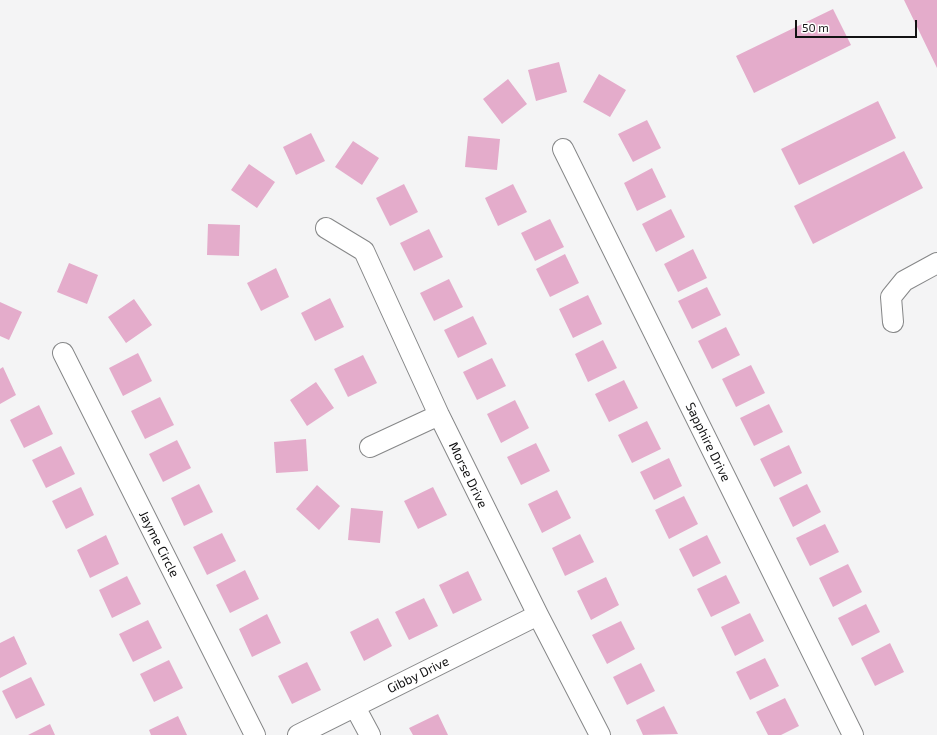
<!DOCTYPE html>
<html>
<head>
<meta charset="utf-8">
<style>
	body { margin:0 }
	#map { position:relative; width:937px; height:735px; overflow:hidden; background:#f4f4f5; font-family:"Exo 2",sans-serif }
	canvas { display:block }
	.scale { position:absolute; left:795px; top:20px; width:122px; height:18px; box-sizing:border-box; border:2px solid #121213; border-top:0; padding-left:5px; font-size:12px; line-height:14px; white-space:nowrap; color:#121213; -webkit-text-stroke:3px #fff; paint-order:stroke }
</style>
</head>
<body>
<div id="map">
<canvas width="937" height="735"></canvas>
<div class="scale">50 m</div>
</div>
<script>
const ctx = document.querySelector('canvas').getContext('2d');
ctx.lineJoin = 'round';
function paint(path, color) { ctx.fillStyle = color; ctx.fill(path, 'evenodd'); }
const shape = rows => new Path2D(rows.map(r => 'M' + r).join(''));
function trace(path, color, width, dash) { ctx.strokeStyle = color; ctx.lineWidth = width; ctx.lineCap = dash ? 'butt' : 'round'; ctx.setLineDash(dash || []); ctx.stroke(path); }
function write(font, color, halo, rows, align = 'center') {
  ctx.font = font + ' "Exo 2",sans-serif'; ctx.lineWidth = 3; ctx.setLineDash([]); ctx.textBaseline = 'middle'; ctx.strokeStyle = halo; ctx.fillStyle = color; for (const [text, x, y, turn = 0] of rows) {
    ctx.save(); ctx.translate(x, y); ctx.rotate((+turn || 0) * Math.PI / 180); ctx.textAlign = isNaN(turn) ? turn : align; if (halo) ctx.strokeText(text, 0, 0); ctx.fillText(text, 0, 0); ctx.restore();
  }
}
paint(shape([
	[904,0,937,0,937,68],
	[833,9,851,45,754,93,736,56],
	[559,62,567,92,536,101,528,70],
	[599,74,626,90,610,117,583,102],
	[508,79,527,104,502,124,483,99],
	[878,101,896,138,799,185,781,149],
	[647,120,661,148,633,162,618,134],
	[311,133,325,161,296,175,283,147],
	[468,136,500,139,497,170,465,167],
	[353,141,379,158,362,185,335,167],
	[904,151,923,188,813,244,794,206],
	[249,164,275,182,257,208,231,190],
	[652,168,666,197,637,211,624,183],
	[404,184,418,212,390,226,376,198],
	[513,184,527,212,498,226,485,198],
	[671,209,685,237,656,252,642,224],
	[550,219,564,247,535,261,521,233],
	[208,224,240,225,239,256,207,255],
	[429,229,443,257,414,271,400,243],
	[693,249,707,278,678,292,664,264],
	[565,254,579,283,550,297,536,269],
	[69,263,98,275,87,304,57,292],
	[276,268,289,297,261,311,247,283],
	[449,279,463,307,434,321,420,293],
	[707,287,721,315,692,329,678,301],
	[588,295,602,324,573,338,559,309],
	[330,298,344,327,315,341,301,313],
	[134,299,152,325,126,343,108,317],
	[0,302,22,312,9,340,0,336],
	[473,316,487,344,458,358,444,330],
	[726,327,740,355,712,369,698,341],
	[603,340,617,368,588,382,575,354],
	[138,353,152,381,123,396,109,368],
	[363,355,377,383,348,397,334,369],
	[492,358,506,386,477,400,463,372],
	[751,365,765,393,736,407,722,379],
	[3,367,16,395,0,404,0,369],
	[624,380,638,408,609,422,595,394],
	[316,382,334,408,307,426,290,400],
	[160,397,174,425,145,439,131,411],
	[515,400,529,428,501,443,487,414],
	[769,404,783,432,754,446,740,418],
	[39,405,53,434,24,448,10,420],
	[647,421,661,449,632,463,618,435],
	[306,439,308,471,276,473,274,442],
	[177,440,191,468,163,482,149,454],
	[536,443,550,471,521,485,507,457],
	[789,445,802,473,774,487,760,459],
	[61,446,75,474,46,488,32,460],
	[669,458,682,486,654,500,640,472],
	[199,484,213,512,184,526,171,498],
	[807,484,821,512,793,527,779,498],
	[317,485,340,506,319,530,296,509],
	[81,487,94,515,66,529,52,501],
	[433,487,447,515,418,529,404,501],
	[557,490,571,518,542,533,528,504],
	[684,496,698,524,669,539,655,510],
	[351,508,383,511,380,543,348,540],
	[825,524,839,552,810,566,796,538],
	[222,533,236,561,207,575,193,547],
	[580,534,594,562,565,576,552,548],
	[106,535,119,564,90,578,77,550],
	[707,535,721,563,693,577,679,549],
	[848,564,862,592,833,607,819,578],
	[245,570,259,599,230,613,216,585],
	[468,571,482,600,453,614,439,585],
	[726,575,740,603,711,617,697,589],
	[127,576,141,604,112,618,99,590],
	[606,577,619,605,591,620,577,591],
	[424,598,438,626,409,640,395,612],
	[866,604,880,632,852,646,838,618],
	[750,613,764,641,735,656,721,627],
	[267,614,281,643,252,657,239,629],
	[378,618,392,646,364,661,350,632],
	[148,620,162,648,133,662,119,634],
	[621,621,635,649,607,664,592,635],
	[14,636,27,664,0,678,0,643],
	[890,643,904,672,875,686,861,658],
	[765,658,779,686,750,700,736,672],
	[169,660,183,688,154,702,140,674],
	[307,662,321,690,292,704,278,676],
	[641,663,655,691,627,705,613,677],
	[31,677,45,705,16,719,2,691],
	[785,698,799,726,781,735,768,735,756,712],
	[664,706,678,734,643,735,636,720],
	[438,714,448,735,413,735,409,728],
	[178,716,187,735,151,735,149,730],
	[50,724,55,735,28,735]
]), '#e4accb');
const minor = shape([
	[563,149,853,735],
	[326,228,364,251,439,415,538,615,600,735],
	[893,322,891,297,904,281,937,263],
	[63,353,255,735],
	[370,447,439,415],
	[355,707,370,735],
	[298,735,538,615]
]);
trace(minor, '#868788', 22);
trace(minor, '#fff', 20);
write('13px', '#121213', '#fff', [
	["Sapphire Drive",708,442,64],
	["Morse Drive",468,475,64],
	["Jayme Circle",159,544,63],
	["Gibby Drive",418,675,-26]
]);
</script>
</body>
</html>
